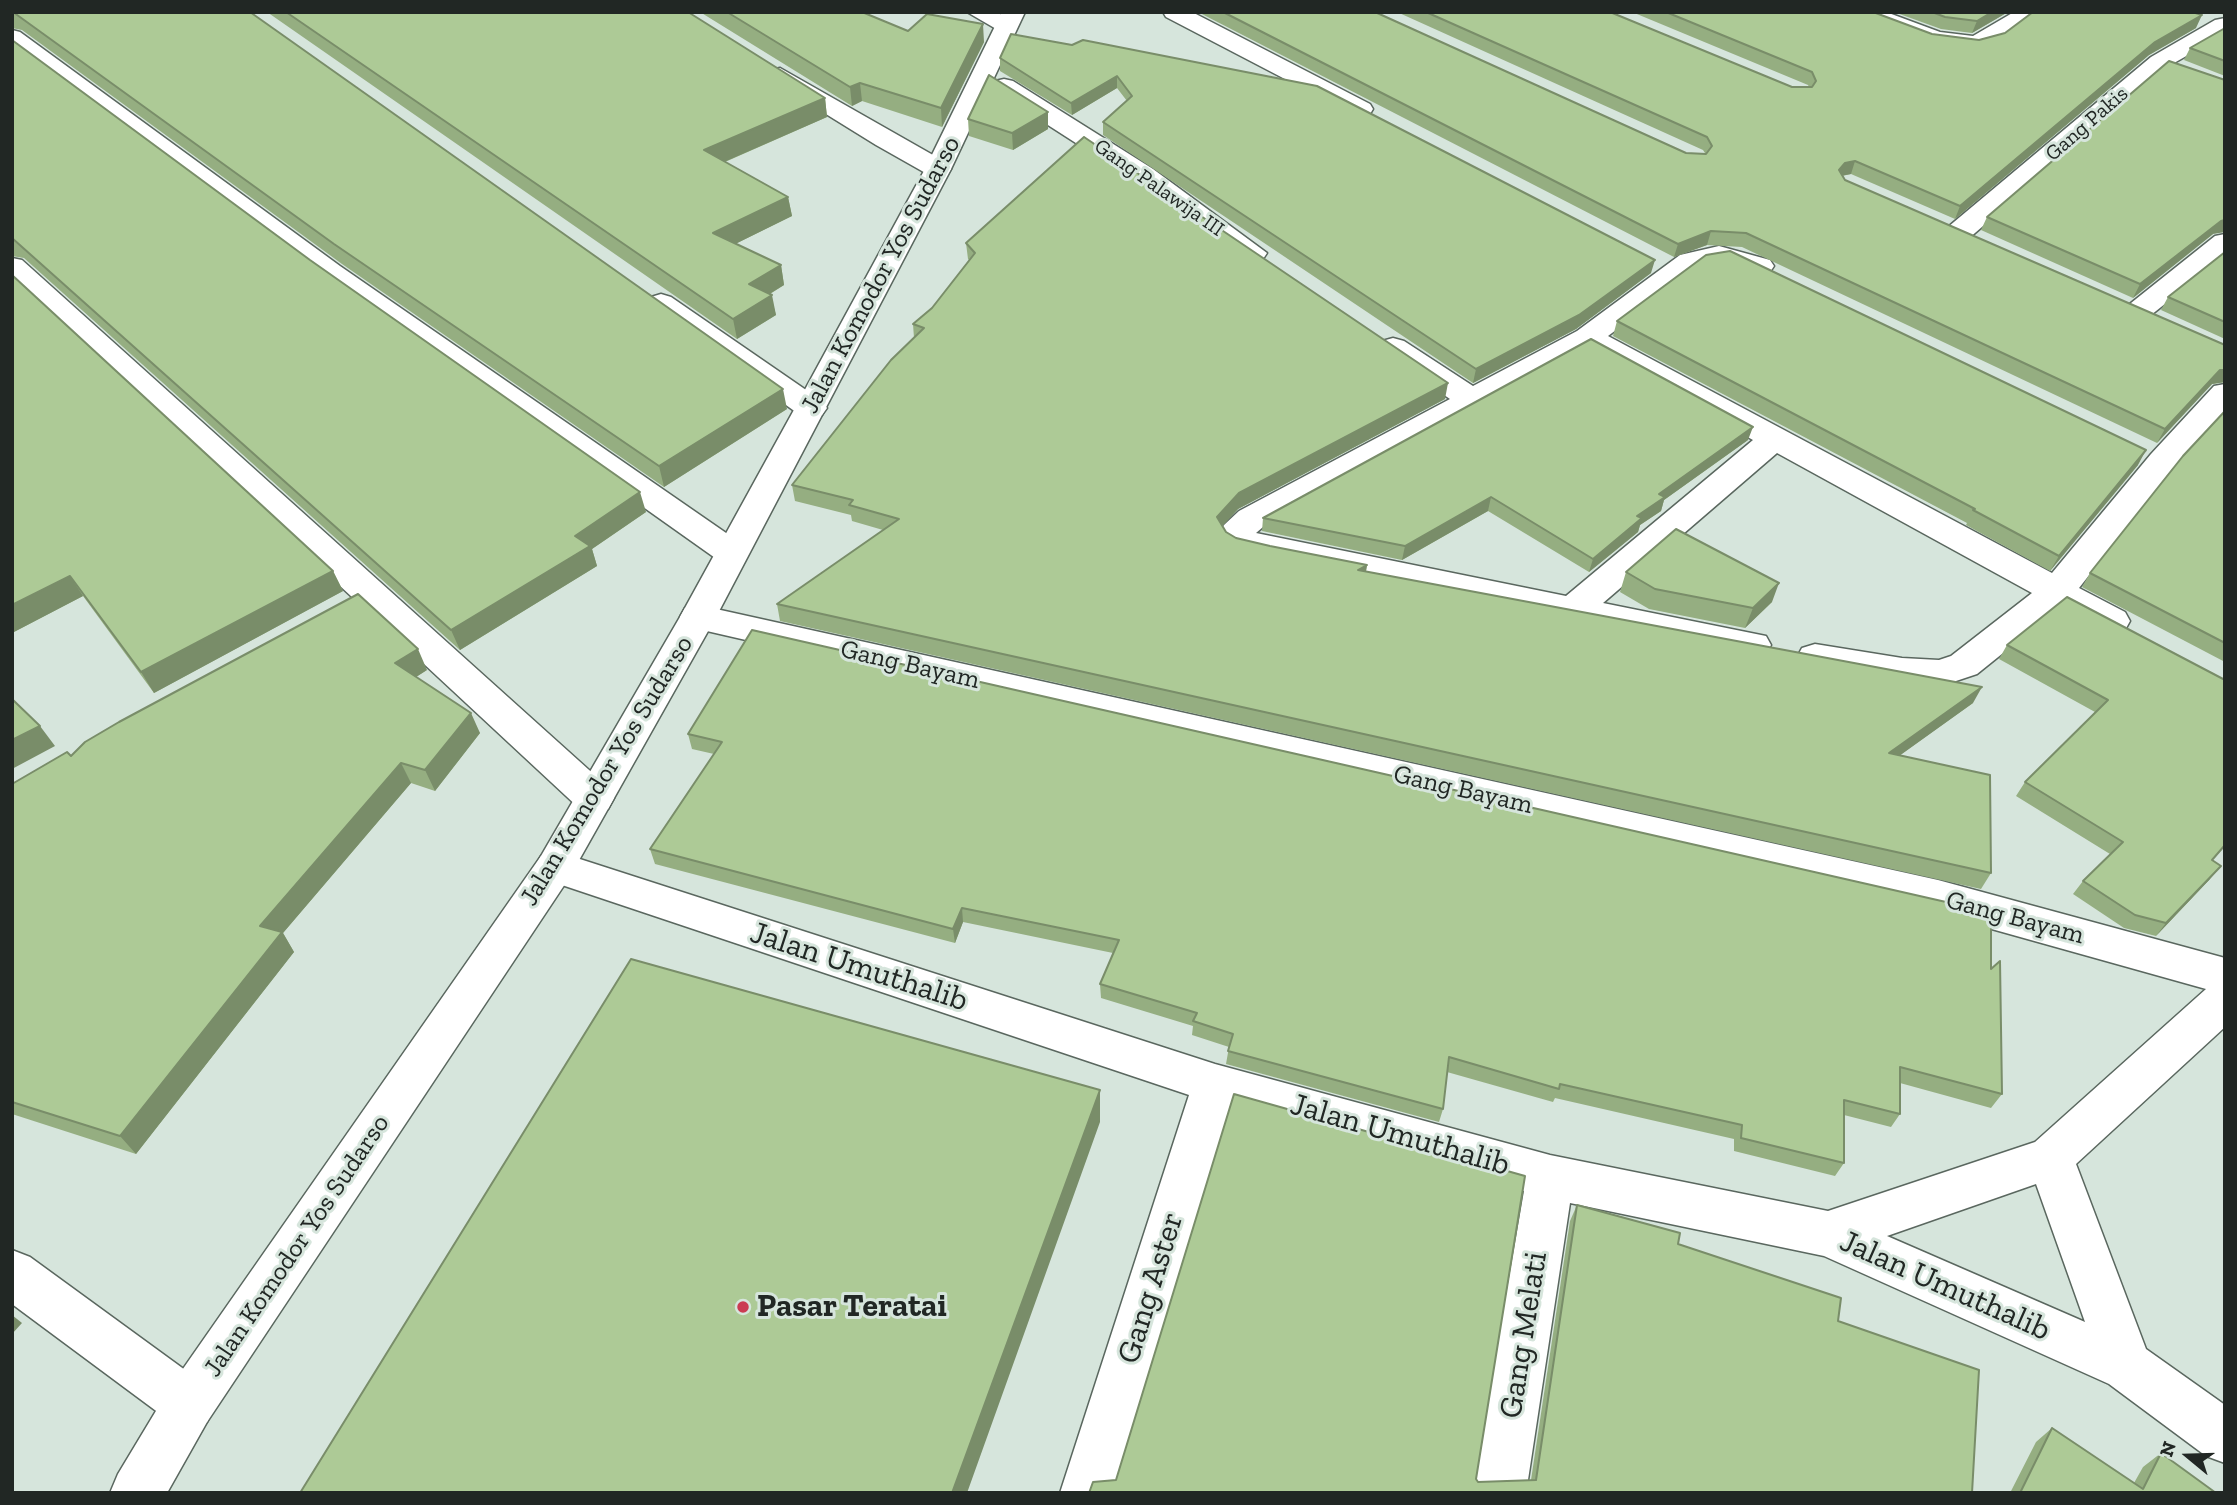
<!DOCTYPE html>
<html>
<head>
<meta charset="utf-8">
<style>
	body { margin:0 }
	#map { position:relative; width:2237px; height:1505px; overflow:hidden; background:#d6e5dc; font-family:"Zilla Slab",serif }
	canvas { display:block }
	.frame { position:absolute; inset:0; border:14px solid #212724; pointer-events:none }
	.north { position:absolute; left:2153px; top:1421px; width:70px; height:70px; -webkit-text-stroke:5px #d6e5dc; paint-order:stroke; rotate:289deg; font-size:19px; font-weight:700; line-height:28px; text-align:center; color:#212724 }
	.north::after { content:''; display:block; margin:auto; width:24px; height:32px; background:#212724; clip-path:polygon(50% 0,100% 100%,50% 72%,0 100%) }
</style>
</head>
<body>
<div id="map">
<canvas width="2237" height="1505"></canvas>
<div class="frame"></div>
<div class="north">N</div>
</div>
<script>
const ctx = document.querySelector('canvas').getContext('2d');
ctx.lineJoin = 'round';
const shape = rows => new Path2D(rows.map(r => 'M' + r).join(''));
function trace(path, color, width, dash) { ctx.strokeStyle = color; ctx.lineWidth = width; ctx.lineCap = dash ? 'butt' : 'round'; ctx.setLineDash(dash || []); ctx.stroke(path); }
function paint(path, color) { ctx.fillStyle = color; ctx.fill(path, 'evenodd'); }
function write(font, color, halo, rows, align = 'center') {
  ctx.font = font + ' "Zilla Slab",serif'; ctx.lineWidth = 6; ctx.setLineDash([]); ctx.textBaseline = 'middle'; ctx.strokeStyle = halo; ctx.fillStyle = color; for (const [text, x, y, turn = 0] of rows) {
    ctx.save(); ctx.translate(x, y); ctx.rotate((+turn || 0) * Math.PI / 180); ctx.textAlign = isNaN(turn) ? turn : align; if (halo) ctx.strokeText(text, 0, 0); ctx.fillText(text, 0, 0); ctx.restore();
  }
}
const minor = shape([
	[967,12,997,12,1018,25,1014,30,1006,32,998,30,967,12],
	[1163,12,1192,12,1370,104,1373,109,1370,114,1352,114,1166,17,1163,12],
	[1853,12,1886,12,1940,32,1973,36,2014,12,2041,12,1998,43,1974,50,1928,44,1856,17,1853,12],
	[2225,18,2225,34,2167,67,1968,239,1948,239,1944,233,1948,227,2151,57,2215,20,2225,18],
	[12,30,20,32,340,266,742,544,747,552,742,560,730,563,718,560,320,278,12,48,12,30],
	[780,68,947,163,951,169,947,175,929,175,876,145,771,80,768,75,771,70,780,68],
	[1004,79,1013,81,1153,169,1267,253,1263,259,1253,261,1243,259,1135,181,995,91,992,86,995,81,1004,79],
	[2225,234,2225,256,2146,319,2136,322,2126,319,2121,313,2126,307,2215,236,2225,234],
	[1719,246,1770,260,1774,266,1770,272,1760,274,1718,263,1700,267,1608,336,2052,573,2151,454,2214,386,2225,384,2225,412,2173,468,2079,588,2125,612,2130,621,2125,630,2112,633,2099,630,2059,608,1977,674,1941,686,1902,684,1802,666,1797,657,1802,648,1815,644,1902,658,1939,660,1951,656,2032,593,1777,453,1603,603,1766,636,1771,645,1766,654,1753,658,1269,560,1236,552,1221,538,1219,533,1224,525,1239,511,1450,399,1382,353,1378,347,1382,341,1393,338,1404,341,1473,386,1577,331,1680,255,1719,246],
	[1588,349,1753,440,1566,596,1256,533,1263,527,1588,349],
	[12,258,22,260,608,787,614,798,608,809,594,813,580,809,12,281,12,258],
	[661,294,671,297,822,401,827,408,822,415,811,417,800,415,651,309,646,303,651,297,661,294],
	[698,605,1938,880,2225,958,2225,1027,2076,1164,2146,1349,2225,1405,2225,1463,2206,1456,2109,1384,1824,1256,1570,1203,1526,1493,1472,1493,1524,1191,1230,1108,1114,1493,1060,1493,1189,1095,541,878,535,867,541,856,555,851,1215,1064,1550,1155,1828,1211,2035,1142,2206,989,1938,914,685,626,680,617,685,608,698,605],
	[2036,1184,2085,1322,1887,1236,2036,1184],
	[12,1250,30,1257,207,1386,215,1404,207,1422,189,1430,171,1422,12,1304,12,1250]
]);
const tertiary = shape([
	[1002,12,1025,12,951,169,716,617,569,878,207,1422,167,1493,110,1493,118,1474,171,1386,541,856,680,617,795,408,925,169,1002,12]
]);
trace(minor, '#5a675f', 3);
trace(tertiary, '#5a675f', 3);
paint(minor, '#fff');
paint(tertiary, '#fff');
paint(shape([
	[12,12,250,12,787,409,664,487,342,264,22,30,12,28],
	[267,12,688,12,825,98,827,117,725,162,788,197,792,216,735,244,781,265,784,285,770,294,776,315,737,339],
	[700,12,862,12,908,31,984,42,942,127,862,101,852,106],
	[1198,12,1375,12,1686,153,1705,153,1703,150,1397,12,1610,12,1792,87,1809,87,1808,85,1632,12,1873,12,1932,34,1979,40,2196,28,2149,55,1955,219,1851,174,1842,176,1845,180,2225,345,2225,382,2212,384,2157,443,1742,247,1707,245,1674,257],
	[1894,12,2008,12,1972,33,1941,29],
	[2214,12,2225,12,2225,15],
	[2225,28,2225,76,2184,60,2190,48],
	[1011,34,1651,273,1576,329,1473,383,1103,135,1103,122,1127,101,1117,88,1072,115,1000,71,1000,58],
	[12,40,646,512,592,549,597,566,460,650,24,258,12,256],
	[1048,112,1048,129,1013,150,969,136,968,119],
	[1987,217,2213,234,2133,298,1981,230],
	[966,243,1445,399,1238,509,1222,526,1226,532,1236,538,1270,546,1367,565,1366,572,1973,703,1900,755,1991,873,1981,889,780,621,777,604,883,530,852,521,851,515,795,501,792,485,914,338,913,324,932,308,969,260,968,259],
	[2225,252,2225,339,2161,310,2168,297],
	[12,275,333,571,343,591,154,693,83,596,12,633],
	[1617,321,2138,465,2050,571,1966,525,1967,523,1613,336],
	[2225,411,2225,662,2082,587,2090,573],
	[1748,440,1664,500,1661,511,1640,525,1638,532,1589,572,1488,511,1402,560,1262,531,1263,518],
	[1626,572,1772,602,1745,628,1649,609,1620,592],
	[2007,645,2225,680,2225,846,2212,860,2210,879,2156,936,2124,928,2073,894,2083,881,2110,854,2016,796,2025,782,2095,712,1999,659],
	[427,670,416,677,480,733,435,791,411,783,283,933,294,952,136,1154,12,1114,12,784,71,756],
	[688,734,1991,969,2002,1094,1991,1108,1900,1083,1900,1114,1891,1127,1844,1115,1844,1163,1835,1176,1734,1151,1734,1139,1555,1098,1553,1102,1447,1072,1443,1109,1439,1122,1226,1064,1229,1047,1192,1035,1193,1026,1101,998,1100,984,1113,953,963,922,955,943,655,864,650,849,714,754,692,749],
	[1577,1205,1678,1244,1838,1321,1972,1493,1089,1493,1476,1479,1478,1482,1531,1480,1570,1221],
	[2052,1428,2134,1483,2143,1467,2161,1453,2216,1493,2010,1493,2036,1442]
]), '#95ae81');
paint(shape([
	[1992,12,2008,12,1972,33,1977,21],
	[2202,15,2196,28,2149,55,1955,219,1960,206,2155,42],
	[983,24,984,42,942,127,941,108],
	[1117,76,1117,88,1072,115,1071,103],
	[860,83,862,101,852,106,850,87],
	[825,98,827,117,708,169,704,150],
	[1048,112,1048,129,1013,150,1012,133],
	[1855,161,1851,174,1840,176,1839,170,1845,163],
	[788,197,792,216,717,253,713,233],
	[2225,220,2225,232,2213,234,2133,298,2140,284,2221,221],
	[1711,231,1707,245,1674,257,1678,244],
	[1655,260,1651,273,1576,329,1473,383,1476,369],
	[781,265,784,285,753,304,749,284],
	[772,295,776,315,737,339,733,319],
	[2220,370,2225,370,2225,382,2212,384,2157,443,2165,429],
	[1448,383,1445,399,1238,509,1216,533,1217,517,1239,493],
	[783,389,787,409,664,487,659,466],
	[1753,427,1748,440,1664,500,1661,511,1640,525,1638,532,1589,572,1593,559,1659,494],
	[2146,450,2138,465,2050,571,2059,556],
	[640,492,646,512,592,549,597,566,460,650,451,630,575,536],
	[1491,497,1488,511,1402,560,1405,546],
	[1367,565,1364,581,1358,570],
	[333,571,343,591,154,693,141,672],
	[70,576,83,596,12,633,12,605],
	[1779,583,1772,602,1745,628,1753,608],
	[418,649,427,670,405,684,395,663],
	[1982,687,1973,703,1881,769,1889,753],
	[471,713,480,733,435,791,425,770],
	[40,726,55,746,12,769,12,740],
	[401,763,411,783,283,933,294,952,136,1154,120,1136,260,926],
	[2221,866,2210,879,2156,936,2166,923],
	[962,908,963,922,955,943,953,929],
	[1100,1090,1100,1122,967,1493,952,1493],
	[12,1315,22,1323,12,1334]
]), '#798d69');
const building = shape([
	[13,12,250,12,783,389,659,466,334,244,13,12],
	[286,12,688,12,825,98,704,150,788,197,713,233,781,265,749,284,772,295,733,319,286,12],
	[727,12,862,12,908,31,927,14,983,24,941,108,860,83,850,87,727,12],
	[1223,12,1375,12,1686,153,1706,154,1712,146,1707,137,1426,12,1610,12,1792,87,1812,87,1816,81,1812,72,1666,12,1873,12,1932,34,1979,40,2005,33,2033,12,2192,12,2202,15,2155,42,1960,206,1855,161,1845,163,1839,170,1845,180,2225,345,2225,370,2220,370,2165,429,1746,233,1711,231,1678,244,1223,12],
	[1932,12,1992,12,1977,21,1945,17,1932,12],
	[2225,28,2225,61,2190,48,2225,28],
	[1011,34,1072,45,1083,40,1317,86,1655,260,1579,315,1476,369,1103,122,1132,96,1117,76,1071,103,1000,58,1011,34],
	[12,40,310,260,640,492,575,536,590,546,451,630,12,238,12,40],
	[2169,61,2225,80,2225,220,2221,221,2140,284,1987,217,2169,61],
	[989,75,1048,112,1012,133,968,119,989,75],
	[1084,137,1448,383,1239,493,1217,517,1226,532,1236,538,1270,546,1367,565,1358,570,1982,687,1889,753,1990,775,1991,873,777,604,899,519,849,505,853,500,792,485,891,360,924,328,913,324,932,308,975,253,966,243,1084,137],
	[1730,251,2146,450,2059,556,1973,510,1975,509,1617,321,1706,255,1730,251],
	[2225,252,2225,322,2168,297,2225,252],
	[12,275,333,571,141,672,70,576,12,605,12,275],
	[1591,339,1753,427,1659,494,1665,497,1637,516,1642,518,1593,559,1491,497,1405,546,1263,518,1591,339],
	[2225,411,2225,643,2090,573,2183,456,2225,411],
	[1676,529,1779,583,1753,608,1655,589,1626,572,1676,529],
	[358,594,418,649,395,663,471,713,425,770,401,763,260,926,282,932,120,1136,12,1102,12,784,67,752,71,756,85,742,119,722,358,594],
	[2067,597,2225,680,2225,845,2212,860,2221,866,2166,923,2135,915,2083,881,2123,842,2025,782,2108,700,2007,645,2067,597],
	[752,630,1946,902,1991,915,1991,969,2000,961,2002,1094,1900,1067,1900,1114,1844,1100,1844,1163,1741,1138,1742,1125,1560,1084,1559,1089,1449,1057,1443,1109,1228,1051,1233,1034,1193,1021,1197,1013,1100,984,1119,940,962,908,953,929,650,849,722,742,688,734,752,630],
	[12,699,40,726,12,740,12,699],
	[631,959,1100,1090,952,1493,300,1493,631,959],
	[1234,1094,1525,1176,1476,1479,1478,1482,1536,1480,1577,1205,1680,1233,1678,1244,1841,1298,1838,1321,1979,1370,1972,1493,1089,1493,1093,1482,1116,1480,1234,1094],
	[2052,1428,2143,1489,2161,1453,2216,1493,2020,1493,2052,1428]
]);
paint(building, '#adca96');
trace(building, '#798d69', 2);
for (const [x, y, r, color] of [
	[743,1307,7,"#cb3b52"]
]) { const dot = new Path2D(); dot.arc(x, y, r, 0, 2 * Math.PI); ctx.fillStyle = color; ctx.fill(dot); trace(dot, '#d6e5dc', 2.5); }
write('21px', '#212724', '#d6e5dc', [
	["Gang Pakis",2087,124,-41],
	["Gang Palawija III",1159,188,35]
]);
write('26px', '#212724', '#d6e5dc', [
	["Jalan Komodor Yos Sudarso",881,275,-62],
	["Gang Bayam",910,665,13],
	["Jalan Komodor Yos Sudarso",607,771,-59],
	["Gang Bayam",1463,790,13],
	["Gang Bayam",2015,918,15],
	["Jalan Komodor Yos Sudarso",297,1246,-56]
]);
write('32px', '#212724', '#d6e5dc', [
	["Jalan Umuthalib",859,967,18],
	["Jalan Umuthalib",1400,1135,16],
	["Jalan Umuthalib",1945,1286,24],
	["Gang Aster",1151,1288,-73],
	["Gang Melati",1524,1335,-81]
]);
write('bold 32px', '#212724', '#d6e5dc', [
	["Pasar Teratai",757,1307]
], 'left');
</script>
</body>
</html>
